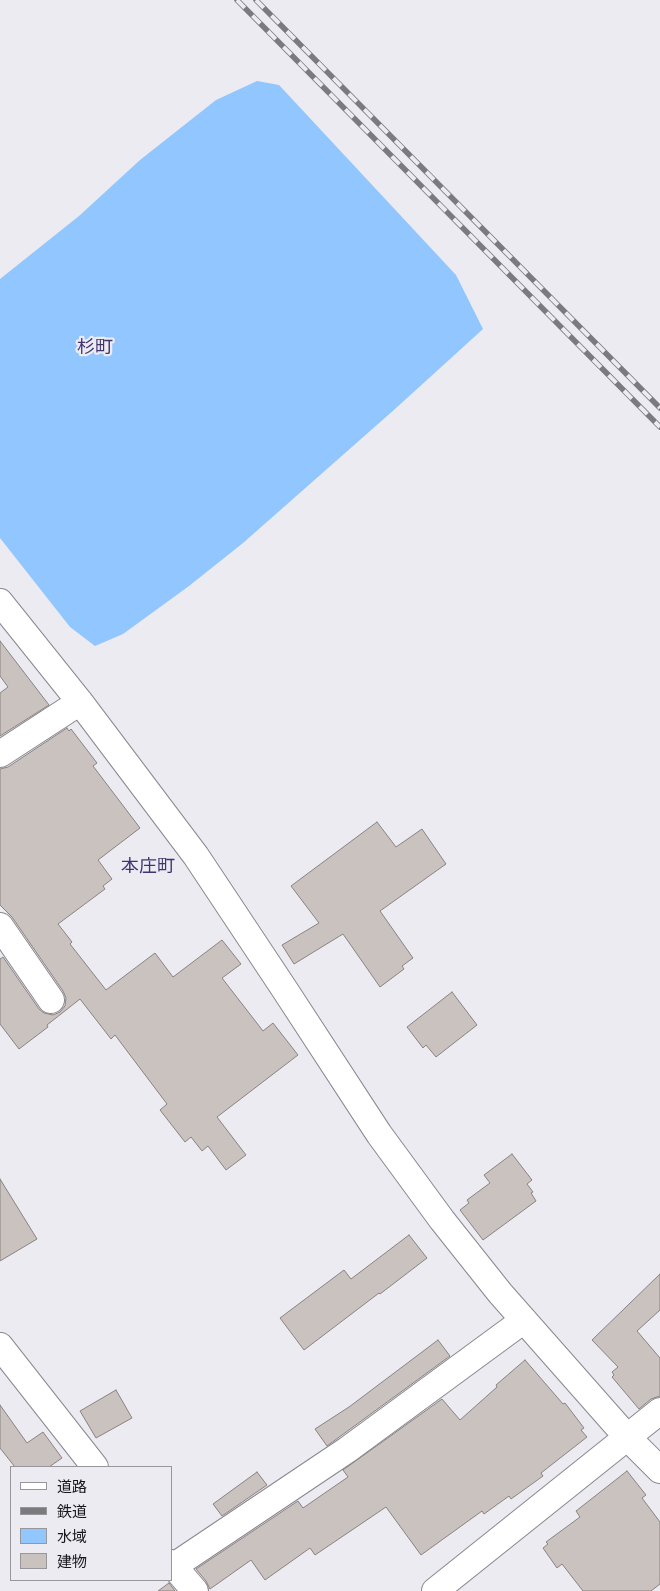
<!DOCTYPE html>
<html>
<head>
<meta charset="utf-8">
<style>
	body { margin:0 }
	#map { position:relative; width:660px; height:1591px; overflow:hidden; background:#ecebf2; font-family:"DejaVu Sans","Noto Sans JP",sans-serif }
	canvas { display:block }
	.legend { position:absolute; left:10px; top:1466px; width:162px; height:115px; box-sizing:border-box; background:#ecebf2; border:1px solid #97969b; margin:0; padding:6px 9px; list-style:none; font-size:15px; color:#171719 }
	.legend li { display:flex; align-items:center; gap:10px; height:25px }
	.legend b { width:25px; border:1px solid #97969b }
</style>
</head>
<body>
<div id="map">
<canvas width="660" height="1591"></canvas>
<ul class="legend">
<li><b style="height:6px;background:#fff"></b>道路</li>
<li><b style="height:6px;background:#7b7a7f"></b>鉄道</li>
<li><b style="height:14px;background:#91c6fe"></b>水域</li>
<li><b style="height:14px;background:#c9c2bf"></b>建物</li>
</ul>
</div>
<script>
const ctx = document.querySelector('canvas').getContext('2d');
ctx.lineJoin = 'round';
function paint(path, color) { ctx.fillStyle = color; ctx.fill(path, 'evenodd'); }
const shape = rows => new Path2D(rows.map(r => 'M' + r).join(''));
function trace(path, color, width, dash) { ctx.strokeStyle = color; ctx.lineWidth = width; ctx.lineCap = dash ? 'butt' : 'round'; ctx.setLineDash(dash || []); ctx.stroke(path); }
function write(font, color, halo, rows, align = 'center') {
  ctx.font = font + ' "DejaVu Sans","Noto Sans JP",sans-serif'; ctx.lineWidth = 4.5; ctx.setLineDash([]); ctx.textBaseline = 'middle'; ctx.strokeStyle = halo; ctx.fillStyle = color; for (const [text, x, y, turn = 0] of rows) {
    ctx.save(); ctx.translate(x, y); ctx.rotate((+turn || 0) * Math.PI / 180); ctx.textAlign = isNaN(turn) ? turn : align; if (halo) ctx.strokeText(text, 0, 0); ctx.fillText(text, 0, 0); ctx.restore();
  }
}
paint(shape([
	[257,81,279,85,456,275,483,329,395,409,243,543,189,586,123,634,95,646,70,627,0,538,0,279,79,216,140,160,216,100]
]), '#91c6fe');
const building = shape([
	[0,641,49,705,0,736,0,693,8,687,0,676,0,641],
	[67,728,69,731,71,729,97,763,93,766,140,828,98,860,112,879,103,886,105,889,58,924,72,942,70,944,106,990,155,953,173,977,222,940,241,964,222,978,263,1031,273,1023,298,1055,217,1117,246,1155,226,1170,208,1146,202,1151,191,1137,185,1142,160,1110,167,1104,115,1035,111,1039,80,999,47,1025,48,1027,19,1049,0,1024,0,959,3,957,39,1009,44,1013,53,1015,60,1012,65,1006,66,998,63,991,12,917,0,905,0,769,8,767,67,728],
	[377,822,396,847,422,829,446,864,380,911,413,958,402,966,404,969,380,987,343,934,294,964,282,945,319,923,291,886,377,822],
	[452,992,477,1025,436,1057,426,1045,423,1048,407,1027,452,992],
	[512,1154,532,1180,527,1184,533,1192,531,1193,536,1201,483,1240,460,1210,469,1203,467,1200,490,1183,484,1175,512,1154],
	[0,1179,37,1239,0,1261,0,1179],
	[409,1235,427,1258,380,1294,379,1293,304,1350,280,1318,344,1270,351,1279,409,1235],
	[660,1274,660,1310,637,1331,660,1358,660,1396,651,1399,639,1409,612,1377,614,1375,612,1372,618,1367,592,1340,660,1274],
	[438,1340,450,1356,327,1446,315,1429,349,1407,438,1340],
	[525,1360,563,1404,565,1403,584,1428,581,1430,587,1437,541,1473,543,1476,511,1499,509,1496,484,1514,482,1511,421,1555,386,1507,315,1555,310,1548,265,1580,251,1560,210,1589,206,1581,196,1569,298,1501,303,1508,348,1477,343,1470,442,1399,460,1420,497,1387,496,1385,525,1360],
	[116,1390,132,1418,96,1438,80,1411,116,1390],
	[0,1405,27,1443,43,1432,62,1458,49,1467,15,1467,0,1448,0,1405],
	[627,1471,646,1495,642,1498,660,1522,660,1584,651,1591,583,1591,562,1564,557,1568,543,1548,548,1544,546,1542,580,1517,576,1511,627,1471],
	[257,1472,267,1485,222,1516,213,1504,257,1472],
	[169,1583,175,1591,158,1591,169,1583]
]);
paint(building, '#c9c2bf');
trace(building, '#898280', 1);
const minor = shape([
	[0,602,80,702,196,856,285,990,379,1134,442,1220,500,1293,627,1437,660,1470],
	[0,754,80,702],
	[0,926,51,1000],
	[0,1346,95,1467],
	[171,1563,195,1591],
	[174,1566,347,1450,524,1320],
	[435,1591,660,1411]
]);
trace(minor, '#89888e', 28);
trace(minor, '#fff', 26);
const rail = shape([
	[237,0,660,427],
	[256,0,660,408]
]);
trace(rail, '#7b7a7f', 5.5);
trace(rail, '#ecebf2', 4, [11]);
write('18px', '#413471', '#ecebf2', [
	["杉町",95,348],
	["本庄町",148,867]
]);
</script>
</body>
</html>
